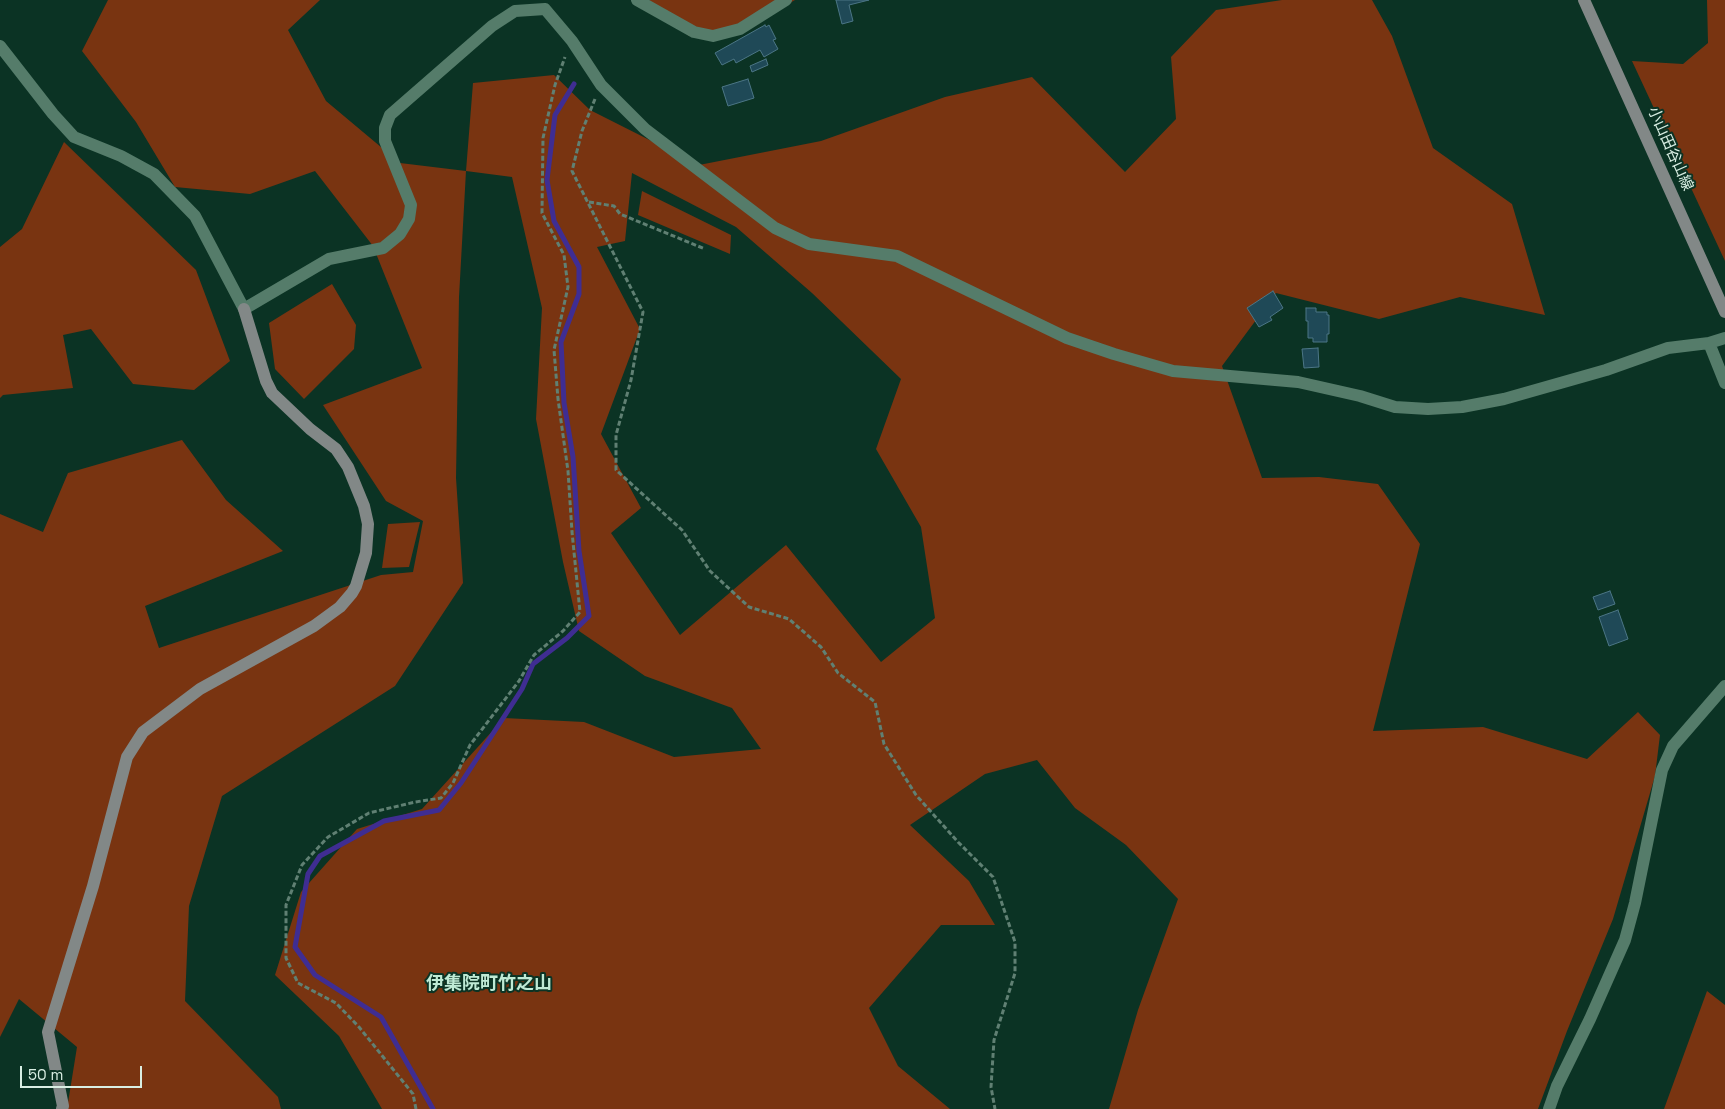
<!DOCTYPE html>
<html>
<head>
<meta charset="utf-8">
<style>
	body { margin:0 }
	#map { position:relative; width:1725px; height:1109px; overflow:hidden; background:#0b3324; font-family:"Space Grotesk",sans-serif }
	canvas { display:block }
	.scale { position:absolute; left:20px; top:1066px; width:122px; height:22px; box-sizing:border-box; border:2px solid #d9eee3; border-top:0; padding-left:6px; font-size:15px; line-height:18px; white-space:nowrap; color:#d9eee3; -webkit-text-stroke:4px #0b3324; paint-order:stroke }
</style>
</head>
<body>
<div id="map">
<canvas width="1725" height="1109"></canvas>
<div class="scale">50 m</div>
</div>
<script>
const ctx = document.querySelector('canvas').getContext('2d');
ctx.lineJoin = 'round';
function paint(path, color) { ctx.fillStyle = color; ctx.fill(path, 'evenodd'); }
const shape = rows => new Path2D(rows.map(r => 'M' + r).join(''));
function trace(path, color, width, dash) { ctx.strokeStyle = color; ctx.lineWidth = width; ctx.lineCap = dash ? 'butt' : 'round'; ctx.setLineDash(dash || []); ctx.stroke(path); }
function write(font, color, halo, rows, align = 'center') {
  ctx.font = font + ' "Space Grotesk","Noto Sans JP",sans-serif'; ctx.lineWidth = 4; ctx.setLineDash([]); ctx.textBaseline = 'middle'; ctx.strokeStyle = halo; ctx.fillStyle = color; for (const [text, x, y, turn = 0] of rows) {
    ctx.save(); ctx.translate(x, y); ctx.rotate((+turn || 0) * Math.PI / 180); ctx.textAlign = isNaN(turn) ? turn : align; if (halo) ctx.strokeText(text, 0, 0); ctx.fillText(text, 0, 0); ctx.restore();
  }
}
paint(shape([
	[108,0,320,0,288,30,326,101,400,163,466,171,473,83,554,75,590,110,699,165,821,141,945,97,1032,77,1125,172,1176,119,1171,57,1216,10,1282,0,1372,0,1392,36,1433,148,1512,204,1545,315,1460,297,1379,319,1276,293,1222,366,1262,478,1319,477,1378,484,1420,544,1373,731,1483,727,1587,759,1638,712,1660,735,1655,776,1613,919,1567,1031,1538,1109,1109,1109,1138,1010,1178,899,1126,845,1075,808,1037,760,985,774,910,825,969,881,995,925,941,925,869,1008,898,1066,950,1109,382,1109,339,1036,275,975,301,892,357,829,422,809,504,718,584,722,674,757,761,749,732,708,645,676,579,631,563,562,536,419,542,308,512,177,466,171,459,297,456,478,463,583,395,686,222,796,189,906,185,1001,278,1097,281,1109,67,1109,77,1047,19,999,0,1037,0,514,43,532,68,473,182,440,226,500,283,551,145,606,159,648,381,575,413,572,423,521,386,501,323,405,422,368,373,246,315,171,250,194,175,187,136,122,82,51],
	[632,173,736,227,812,293,901,379,876,449,921,527,935,618,881,662,786,545,680,635,611,533,641,508,601,434,640,329,597,247,625,241],
	[649,0,795,0,739,33,689,36],
	[1707,0,1725,0,1725,261,1632,61,1683,64,1708,43],
	[64,142,196,270,230,361,194,390,133,384,91,329,63,335,73,388,3,395,0,398,0,247,22,229],
	[642,191,731,235,730,254,638,215],
	[332,284,356,325,354,349,304,399,275,369,269,323],
	[420,522,409,567,382,568,388,524],
	[1707,991,1725,1005,1725,1109,1664,1109]
]), '#793411');
trace(shape([
	[433,1109,381,1017,315,975,295,947,308,874,320,856,384,821,439,810,461,783,522,689,533,664,567,638,589,616,579,551,573,457,564,403,561,342,579,294,579,267,554,221,547,180,555,115,574,84]
]), '#3f2d92', 5);
const building = shape([
	[836,0,869,0,849,5,853,21,842,24,836,0],
	[765,25,766,27,769,25,776,39,773,40,778,49,764,57,760,50,736,63,734,59,722,65,715,53,765,25],
	[766,59,768,65,752,72,750,66,766,59],
	[748,79,754,98,728,106,722,87,748,79],
	[1273,291,1283,308,1270,317,1272,320,1259,327,1247,308,1273,291],
	[1306,308,1316,308,1316,312,1327,312,1327,315,1329,315,1329,334,1327,334,1327,342,1313,342,1313,338,1308,338,1308,321,1306,321,1306,308],
	[1318,348,1319,367,1304,368,1302,349,1318,348],
	[1610,591,1615,604,1598,610,1593,597,1610,591],
	[1618,610,1628,639,1609,646,1599,617,1618,610]
]);
paint(building, '#1f4957');
trace(building, '#4c7686', 1);
trace(shape([
	[595,99,582,131,572,171,643,312,631,380,616,435,616,470,682,530,710,571,749,607,789,619,821,647,838,673,875,702,884,744,916,795,958,842,993,877,1015,942,1015,973,994,1040,991,1087,995,1109],
	[589,202,614,206,620,214,705,249],
	[416,1109,413,1094,359,1027,336,1003,298,983,286,958,286,905,302,865,328,837,369,813,415,802,441,798,453,783,470,745,519,681,534,655,563,631,580,612,572,532,568,471,558,399,554,350,568,287,564,255,542,213,543,138,555,85,565,57]
]), '#608073', 3, [5, 2.5]);
trace(shape([
	[637,0,694,32,713,36,740,29,786,0],
	[545,9,572,41,601,85,645,129,775,228,809,244,897,256,1067,338,1114,354,1173,371,1298,382,1360,396,1395,407,1428,409,1462,407,1504,399,1606,370,1668,348,1709,343,1725,338],
	[0,46,53,114,74,137,121,156,154,174,195,216,244,309,329,259,383,248,400,234,409,219,411,205,385,141,385,128,390,115,492,26,515,11,545,9],
	[1709,343,1725,383],
	[1549,1109,1557,1086,1590,1019,1625,940,1635,903,1662,770,1673,746,1725,686]
]), '#557c6a', 12);
trace(shape([
	[1584,0,1725,312],
	[62,1109,63,1106,48,1032,93,886,127,757,143,732,200,689,314,626,340,607,352,593,356,586,366,553,368,524,364,506,348,467,336,449,310,429,272,393,266,381,244,309]
]), '#828887', 12);
write('15px', '#d9eee3', '#0b3324', [
	["小山田谷山線",1670,149,66]
]);
write('bold 18px', '#bfead5', '#0b3324', [
	["伊集院町竹之山",489,984]
]);
</script>
</body>
</html>
